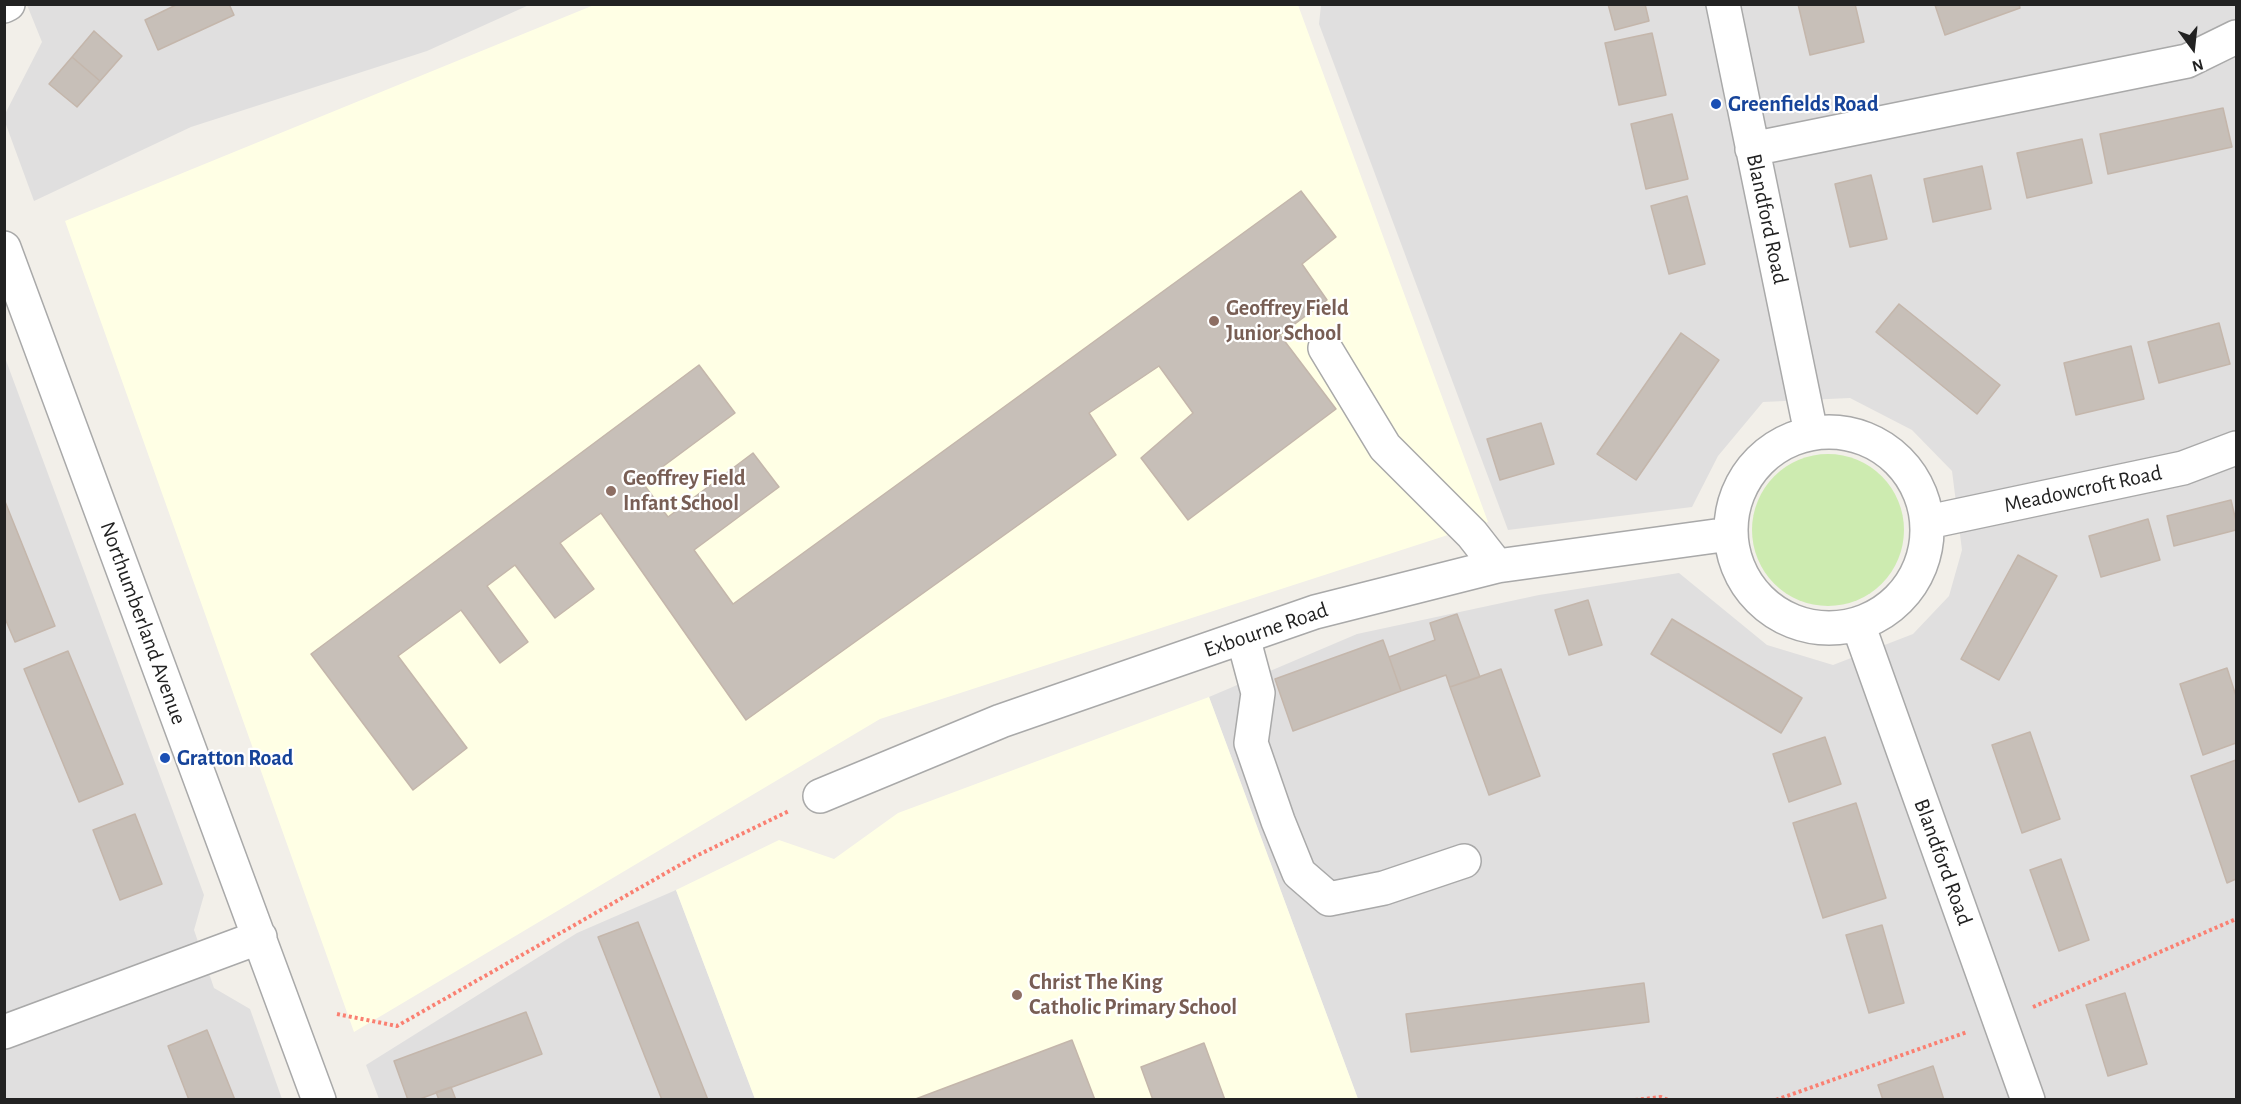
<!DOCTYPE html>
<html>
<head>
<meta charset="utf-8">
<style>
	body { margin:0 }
	#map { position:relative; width:2241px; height:1104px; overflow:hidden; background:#f2efe9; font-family:"Alegreya Sans",sans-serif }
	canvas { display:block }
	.frame { position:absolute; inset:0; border:6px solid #222; pointer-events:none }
	.north { position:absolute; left:2163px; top:18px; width:60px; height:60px; -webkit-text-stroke:4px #fff; paint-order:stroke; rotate:165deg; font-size:16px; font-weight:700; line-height:24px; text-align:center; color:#222 }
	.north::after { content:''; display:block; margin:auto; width:21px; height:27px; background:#222; clip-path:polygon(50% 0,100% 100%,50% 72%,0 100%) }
</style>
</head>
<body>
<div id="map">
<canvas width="2241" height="1104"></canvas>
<div class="frame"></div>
<div class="north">N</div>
</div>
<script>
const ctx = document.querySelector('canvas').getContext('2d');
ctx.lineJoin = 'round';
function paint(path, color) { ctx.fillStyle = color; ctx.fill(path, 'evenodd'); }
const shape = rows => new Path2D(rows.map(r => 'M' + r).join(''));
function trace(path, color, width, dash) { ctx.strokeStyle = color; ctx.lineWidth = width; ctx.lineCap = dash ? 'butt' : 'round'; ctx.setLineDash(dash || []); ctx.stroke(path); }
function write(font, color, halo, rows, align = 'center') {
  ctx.font = font + ' "Alegreya Sans",sans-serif'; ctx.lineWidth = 4.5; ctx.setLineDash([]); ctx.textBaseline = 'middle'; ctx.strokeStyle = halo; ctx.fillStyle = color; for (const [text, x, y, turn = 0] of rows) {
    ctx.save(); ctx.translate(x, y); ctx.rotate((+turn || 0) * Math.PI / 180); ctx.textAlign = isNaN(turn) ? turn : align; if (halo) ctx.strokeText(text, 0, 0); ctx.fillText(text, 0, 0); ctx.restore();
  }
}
paint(shape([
	[27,5,529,5,427,51,191,127,34,201,5,122,5,114,42,42],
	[1321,5,2236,5,2236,1099,1358,1099,1209,697,1357,634,1539,595,1679,573,1767,645,1833,665,1913,634,1949,596,1962,550,1952,471,1912,430,1850,398,1763,402,1718,456,1692,507,1508,530,1319,24],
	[4,355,204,895,194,930,214,988,250,1009,282,1099,5,1099],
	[676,890,755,1099,379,1099,366,1065,577,933]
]), '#e0dfdf');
paint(shape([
	[594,5,1298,5,1488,522,880,719,354,1032,65,221],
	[1209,697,1358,1099,755,1099,676,890,779,840,834,859,898,813]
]), '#ffffe5');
paint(shape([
	'1752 530a76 76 0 1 1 152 0a76 76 0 1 1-152 0Z'
]), '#cdebb0');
const building = shape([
	[178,4,229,4,234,15,158,50,145,20,178,4],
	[1608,4,1645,4,1649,21,1615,30,1608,4],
	[1798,4,1855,4,1864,42,1810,55,1798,4],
	[2019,4,2020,8,1945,35,1935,5,2019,4],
	[94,31,122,56,100,81,72,57,94,31],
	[1652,33,1666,95,1619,105,1605,43,1652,33],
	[72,57,100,81,77,107,49,84,72,57],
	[2223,108,2232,147,2108,174,2100,134,2223,108],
	[1672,114,1688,179,1646,189,1631,124,1672,114],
	[2082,139,2092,183,2027,198,2017,153,2082,139],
	[1982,166,1991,209,1933,222,1924,179,1982,166],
	[1871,175,1887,239,1850,247,1835,184,1871,175],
	[1301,191,1336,237,1302,264,1327,300,1280,335,1336,409,1188,520,1141,458,1193,413,1159,366,1089,413,1116,455,746,720,601,513,560,543,594,589,555,618,515,565,487,586,528,642,500,663,461,610,398,656,467,748,413,790,311,654,699,365,735,413,642,482,668,517,753,453,779,487,694,550,733,604,1301,191],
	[1687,196,1705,264,1669,274,1651,206,1687,196],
	[1899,304,2000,385,1977,414,1876,332,1899,304],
	[2219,323,2230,364,2159,383,2148,342,2219,323],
	[1681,333,1719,360,1636,480,1597,454,1681,333],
	[2131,346,2144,399,2076,415,2064,363,2131,346],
	[1541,423,1554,464,1500,480,1487,439,1541,423],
	[4,499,55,626,15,642,4,616,4,499],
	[2231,500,2236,521,2236,530,2174,546,2167,516,2231,500],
	[2148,519,2160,560,2101,577,2089,536,2148,519],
	[2018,555,2057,576,1999,680,1961,659,2018,555],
	[1588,600,1602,645,1569,655,1555,610,1588,600],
	[1457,614,1480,677,1450,687,1446,675,1401,691,1389,657,1435,640,1430,623,1457,614],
	[1672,619,1802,698,1781,733,1651,654,1672,619],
	[1383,640,1401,691,1293,731,1275,679,1383,640],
	[68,651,123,784,79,802,24,669,68,651],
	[2227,668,2236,696,2236,743,2203,755,2180,684,2227,668],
	[1501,669,1540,776,1489,795,1450,687,1501,669],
	[2030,732,2060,819,2022,833,1992,745,2030,732],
	[1825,737,1841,784,1789,802,1773,754,1825,737],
	[2236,760,2236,879,2227,883,2191,776,2236,760],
	[1856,803,1886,898,1823,918,1793,823,1856,803],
	[135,814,162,884,120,900,93,830,135,814],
	[2061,859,2089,940,2059,951,2030,870,2061,859],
	[638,922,708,1100,662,1100,598,937,638,922],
	[1882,925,1904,1003,1869,1013,1846,935,1882,925],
	[1644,983,1649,1022,1411,1052,1406,1014,1644,983],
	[2125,993,2147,1064,2108,1076,2086,1005,2125,993],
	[526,1012,542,1054,417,1100,408,1100,394,1061,526,1012],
	[207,1030,235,1100,189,1100,168,1046,207,1030],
	[1072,1040,1095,1100,913,1100,1072,1040],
	[1204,1043,1225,1100,1153,1100,1141,1067,1204,1043],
	[1933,1066,1944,1100,1883,1100,1878,1085,1933,1066],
	[451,1087,456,1100,439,1100,436,1092,451,1087]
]);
paint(building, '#c7bfb8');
trace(building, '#c4b6ab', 1.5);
const minor = shape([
	[1723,4,1811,433],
	[4,6,8,4],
	[1752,149,2187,61,2236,37],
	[4,248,319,1100],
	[1325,348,1385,447,1472,534,1497,566],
	'1731 530a98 98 0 1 1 196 0a98 98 0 1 1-196 0Z',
	[1928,522,2183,468,2236,448],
	[1858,624,2028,1100],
	[1243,637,1258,693,1251,743,1278,821,1299,873,1329,899,1384,888,1464,861],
	[820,796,1001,721,1315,612,1497,566,1730,534],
	[4,1032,260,937]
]);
trace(minor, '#a9a9a9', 36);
trace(shape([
	[2033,1007,2236,919],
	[337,1014,397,1026,694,857,789,811],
	[1635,1100,1661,1097,1668,1100],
	[1776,1100,1967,1032]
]), '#fa8072', 4, [3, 3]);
trace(minor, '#fff', 33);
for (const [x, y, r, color] of [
	[1716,104,6,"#1a4fb4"],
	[1214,321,6,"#8d6e63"],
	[611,491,6,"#8d6e63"],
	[165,758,6,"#1a4fb4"],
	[1017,995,6,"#8d6e63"]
]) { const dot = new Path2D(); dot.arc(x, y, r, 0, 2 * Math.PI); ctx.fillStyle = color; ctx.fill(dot); trace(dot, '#fff', 2); }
write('bold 22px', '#164399', '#fff', [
	["Greenfields Road",1728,104],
	["Gratton Road",177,758]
], 'left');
write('22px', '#222', '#fff', [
	["Blandford Road",1767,219,78],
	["Meadowcroft Road",2083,489,-12],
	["Northumberland Avenue",143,623,70],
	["Exbourne Road",1266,630,-19],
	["Blandford Road",1943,862,70]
]);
write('bold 22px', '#785e54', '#fff', [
	["Geoffrey Field",1226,308],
	["Junior School",1226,333],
	["Geoffrey Field",623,478],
	["Infant School",623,503],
	["Christ The King",1029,982],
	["Catholic Primary School",1029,1007]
], 'left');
</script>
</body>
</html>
